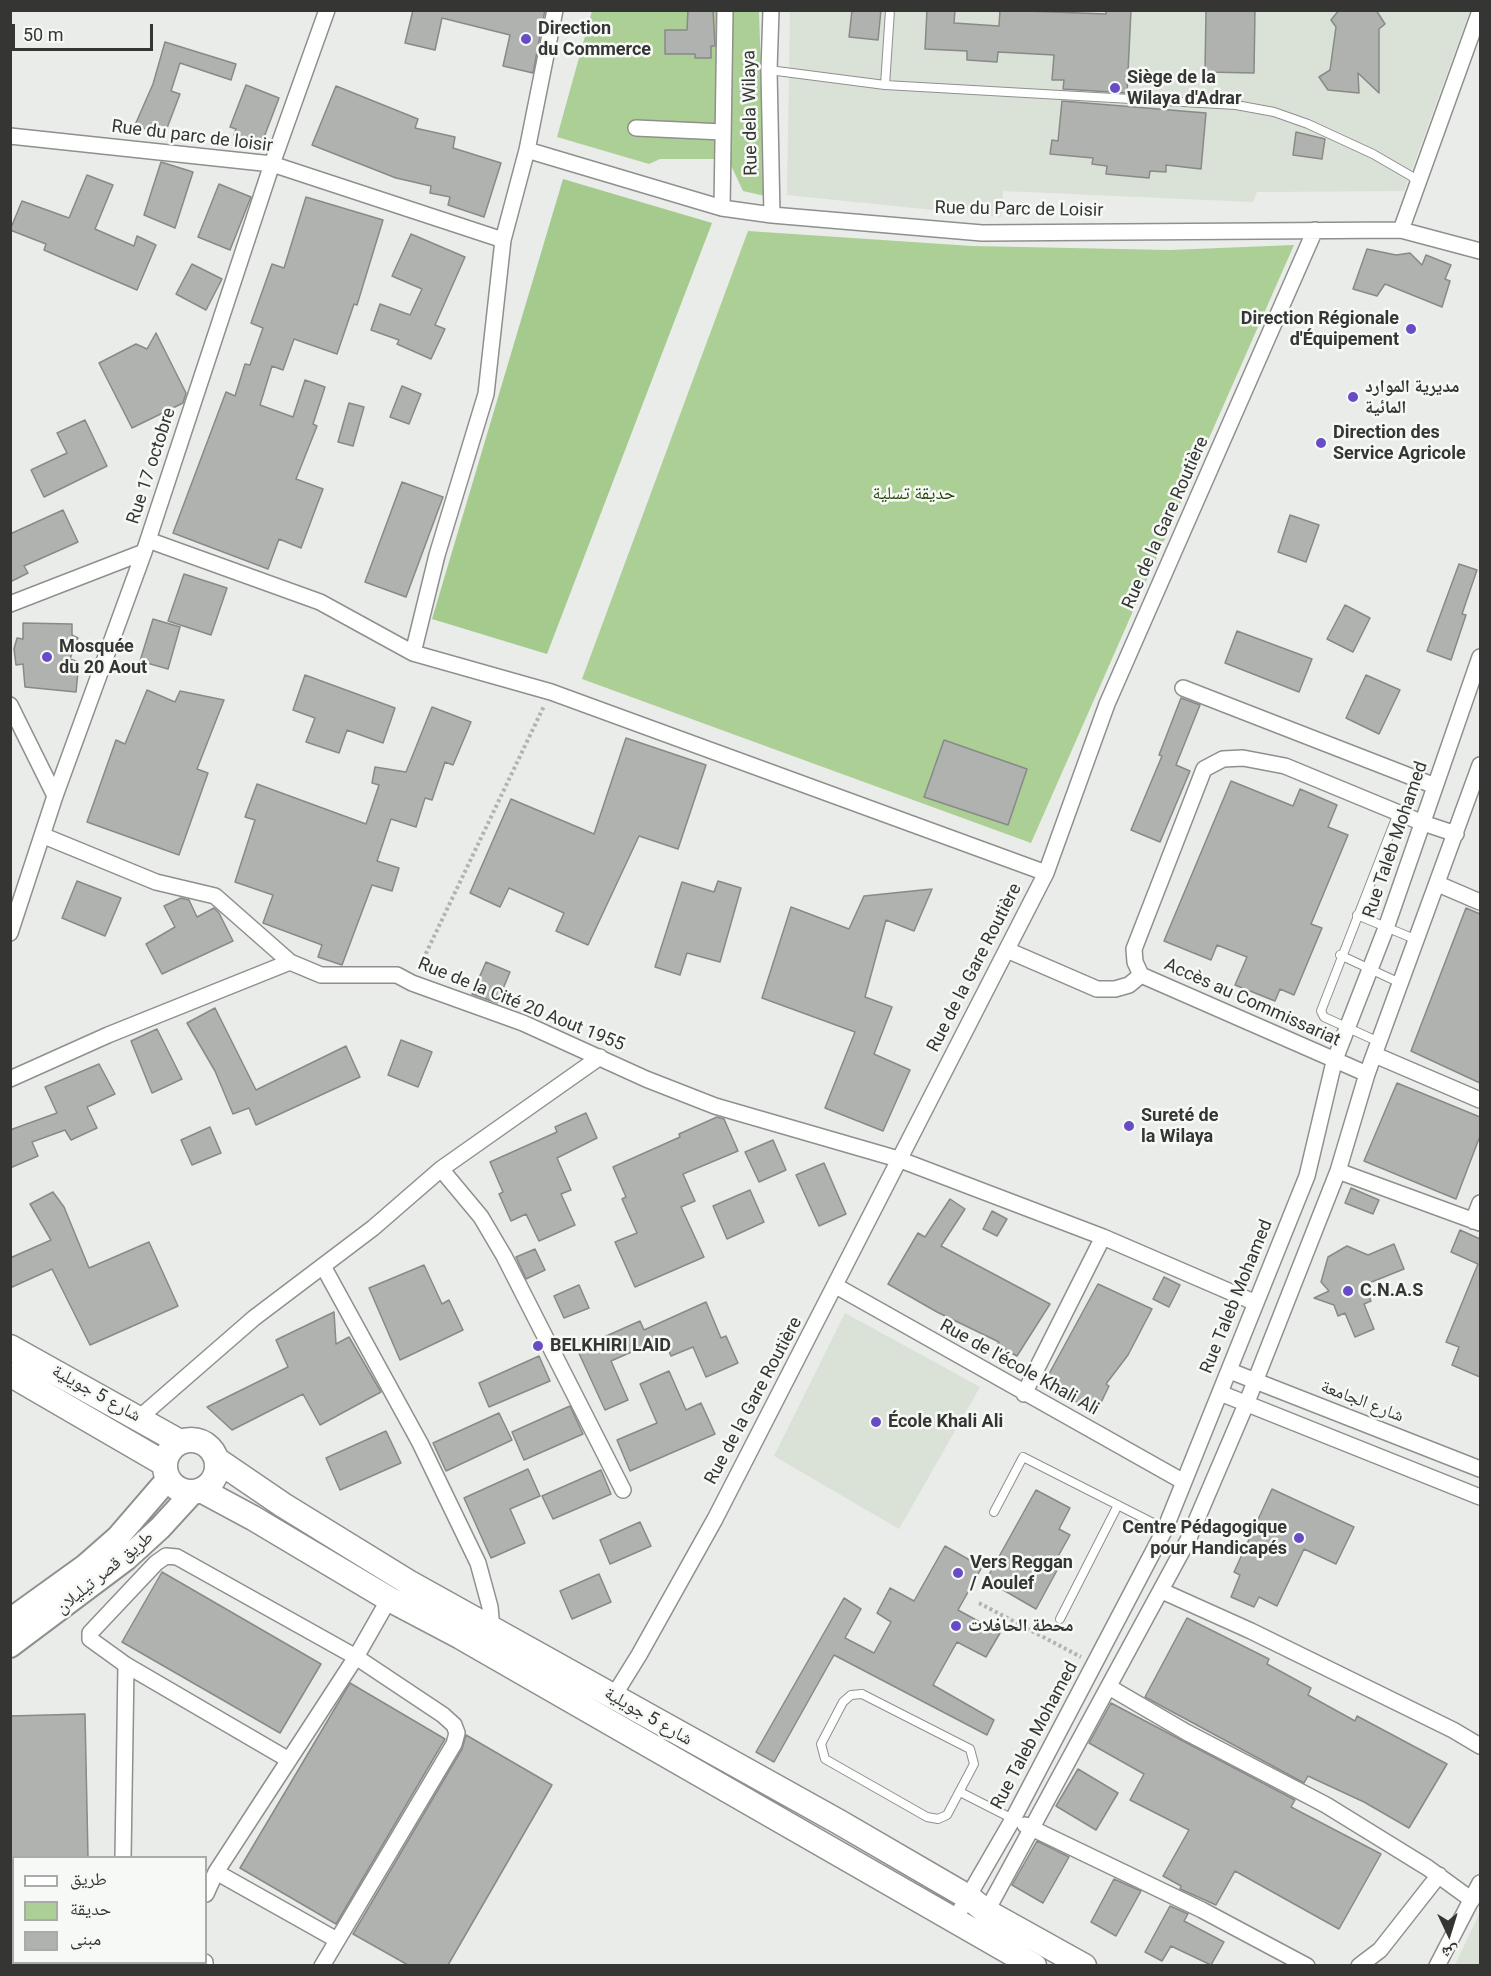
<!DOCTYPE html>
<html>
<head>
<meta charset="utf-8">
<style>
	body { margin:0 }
	#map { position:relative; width:1491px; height:1976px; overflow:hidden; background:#e9ece8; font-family:Roboto,"Noto Naskh Arabic",sans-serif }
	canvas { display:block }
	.frame { position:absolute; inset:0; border:12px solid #353634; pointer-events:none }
	.legend { position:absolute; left:12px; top:1856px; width:195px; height:108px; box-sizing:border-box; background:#f6f9f5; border:2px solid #a9aba8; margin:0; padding:8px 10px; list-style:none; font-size:18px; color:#353634 }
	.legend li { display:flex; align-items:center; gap:12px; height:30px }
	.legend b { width:30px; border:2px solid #a9aba8 }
	.north { position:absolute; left:1419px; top:1904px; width:60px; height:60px; -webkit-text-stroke:4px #f6f9f5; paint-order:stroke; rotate:176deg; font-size:16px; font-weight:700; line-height:24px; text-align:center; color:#353634 }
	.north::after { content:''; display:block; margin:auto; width:21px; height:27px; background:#353634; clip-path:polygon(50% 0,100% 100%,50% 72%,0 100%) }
	.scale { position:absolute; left:12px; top:24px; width:141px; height:27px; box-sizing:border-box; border:3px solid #353634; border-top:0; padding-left:8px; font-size:18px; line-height:21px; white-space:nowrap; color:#353634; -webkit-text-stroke:4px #f6f9f5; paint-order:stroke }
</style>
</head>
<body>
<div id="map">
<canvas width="1491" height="1976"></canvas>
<div class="frame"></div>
<ul class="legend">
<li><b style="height:8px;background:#fff"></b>طريق</li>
<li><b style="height:16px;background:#accf96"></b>حديقة</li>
<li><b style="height:16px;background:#afb2ae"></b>مبنى</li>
</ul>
<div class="north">ش</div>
<div class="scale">50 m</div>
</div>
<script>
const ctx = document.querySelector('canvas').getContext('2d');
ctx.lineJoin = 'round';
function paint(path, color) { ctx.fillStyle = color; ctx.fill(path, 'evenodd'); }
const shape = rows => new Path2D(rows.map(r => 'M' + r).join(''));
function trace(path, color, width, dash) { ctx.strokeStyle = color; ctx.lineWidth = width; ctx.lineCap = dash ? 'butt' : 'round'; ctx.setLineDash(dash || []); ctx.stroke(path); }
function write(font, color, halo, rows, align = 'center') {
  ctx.font = font + ' Roboto,"Noto Naskh Arabic",sans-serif'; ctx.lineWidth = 5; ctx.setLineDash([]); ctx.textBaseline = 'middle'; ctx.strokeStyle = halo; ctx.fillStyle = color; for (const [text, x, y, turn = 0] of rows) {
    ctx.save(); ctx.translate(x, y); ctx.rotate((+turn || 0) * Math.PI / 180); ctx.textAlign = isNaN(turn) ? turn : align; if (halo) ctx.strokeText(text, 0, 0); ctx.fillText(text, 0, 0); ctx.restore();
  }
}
paint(shape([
	[790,11,1470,11,1404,191,1257,192,1253,202,1003,191,1001,217,787,195],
	[845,1313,980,1387,899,1529,774,1456],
	[1480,1912,1480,1965,1455,1965]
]), '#dae1d7');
paint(shape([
	[592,11,759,11,765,196,743,191,728,159,660,159,649,164,557,137],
	[748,231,972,246,1170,250,1294,245,1031,843,582,679]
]), '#accf96');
paint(shape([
	[563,179,712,223,547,654,432,619]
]), '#a5ca8e');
const building = shape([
	[413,10,545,10,533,73,503,66,510,35,442,18,435,50,405,43,413,10],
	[688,10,713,10,715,46,711,46,711,58,695,58,695,54,665,54,665,30,687,30,688,10],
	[852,10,881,10,878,40,849,37,852,10],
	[927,10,955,10,954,23,999,26,1000,10,1106,14,1106,10,1131,10,1127,93,1063,89,1064,80,1052,80,1054,55,998,52,997,62,967,60,967,51,925,49,927,10],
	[1206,10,1255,10,1254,73,1205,72,1206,10],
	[1339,10,1376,10,1385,24,1379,29,1379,93,1358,73,1359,93,1328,90,1319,77,1330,70,1336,27,1331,20,1339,10],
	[165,42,236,64,231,80,180,63,171,91,180,94,164,136,135,125,153,84,165,42],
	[246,85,279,98,261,145,234,135,236,129,230,127,246,85],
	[336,86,418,119,415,128,455,137,453,148,501,163,484,217,448,205,450,197,430,193,431,186,396,178,312,145,336,86],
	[1062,101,1206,113,1201,169,1166,165,1166,172,1150,171,1149,178,1106,174,1107,166,1092,164,1093,158,1050,154,1052,140,1058,141,1062,101],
	[1296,132,1325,139,1322,159,1293,155,1296,132],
	[161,162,193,172,175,228,144,215,161,162],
	[87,175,113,185,95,229,134,246,137,236,156,245,137,290,44,250,46,244,10,230,22,201,69,218,87,175],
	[219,184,251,197,230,250,198,237,219,184],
	[306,197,383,220,357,305,354,304,337,354,294,339,283,370,272,366,260,405,293,417,305,380,325,387,313,424,317,426,296,479,323,489,301,548,279,539,268,569,173,533,226,392,235,396,245,364,250,365,263,328,251,323,272,264,284,268,306,197],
	[411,234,465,257,435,325,445,329,431,359,397,344,399,340,371,330,380,304,410,315,422,289,392,276,411,234],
	[1367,249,1396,255,1410,253,1422,265,1426,255,1451,265,1445,279,1450,281,1442,307,1385,284,1377,296,1353,289,1367,249],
	[192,264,222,279,206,310,176,294,192,264],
	[156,333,186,393,183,403,132,428,99,363,136,344,147,349,156,333],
	[402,386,421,394,409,424,390,417,402,386],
	[349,403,364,407,353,446,338,442,349,403],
	[85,420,107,466,44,497,31,470,67,453,57,433,85,420],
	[402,482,443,497,406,597,365,582,402,482],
	[63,510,78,542,24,566,28,573,10,582,10,534,63,510],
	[1290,515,1319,525,1306,562,1278,552,1290,515],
	[1459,564,1477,570,1462,614,1466,615,1451,660,1427,651,1459,564],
	[184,574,227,588,211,635,168,621,184,574],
	[1345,605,1370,618,1353,652,1327,639,1345,605],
	[153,619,180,627,168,669,140,661,153,619],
	[23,623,72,624,72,635,78,638,70,659,79,662,76,692,25,687,23,664,16,665,14,649,17,638,23,639,23,623],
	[1237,631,1312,659,1299,692,1225,663,1237,631],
	[305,675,395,708,383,743,347,730,339,753,306,742,315,718,293,710,305,675],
	[1366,675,1400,690,1379,734,1346,718,1366,675],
	[147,690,175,702,180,691,224,700,197,769,208,773,179,855,87,822,116,740,125,744,147,690],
	[1181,698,1200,705,1176,765,1190,771,1160,842,1131,830,1162,756,1159,755,1181,698],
	[432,707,471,722,453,765,445,762,432,800,425,798,416,827,391,819,377,861,399,868,392,891,372,885,342,965,318,957,322,945,263,923,273,895,235,882,255,820,245,817,257,784,366,824,379,785,372,783,375,767,406,772,432,707],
	[626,738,706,765,678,849,639,836,588,945,556,931,564,913,509,888,500,907,470,893,511,799,594,834,626,738],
	[944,740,1027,769,1008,825,924,797,944,740],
	[1231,781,1293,806,1300,789,1337,805,1328,827,1348,835,1311,924,1322,928,1294,995,1280,989,1275,1001,1235,985,1247,957,1217,945,1211,960,1164,941,1231,781],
	[77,881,121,898,105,936,62,918,77,881],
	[718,881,741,888,720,962,687,953,680,975,655,967,682,882,714,892,718,881],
	[932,889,914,931,886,920,865,997,892,1007,874,1054,910,1070,883,1131,825,1108,855,1032,762,998,791,907,849,929,864,896,932,889],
	[181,898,189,900,197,917,214,908,219,913,233,941,162,974,146,944,175,927,164,906,181,898],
	[1466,908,1480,914,1480,1083,1411,1051,1466,908],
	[486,962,510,972,497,1003,472,994,486,962],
	[215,1008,256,1090,346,1046,360,1077,256,1125,249,1108,233,1114,215,1071,187,1023,215,1008],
	[157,1029,182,1079,152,1093,131,1041,157,1029],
	[401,1040,432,1052,418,1087,388,1075,401,1040],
	[99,1064,115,1094,87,1107,97,1128,71,1140,65,1130,32,1142,38,1156,10,1168,10,1130,57,1113,45,1087,99,1064],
	[1397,1083,1480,1117,1480,1136,1456,1199,1364,1161,1397,1083],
	[586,1113,597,1138,557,1158,571,1190,561,1194,575,1225,539,1241,526,1214,511,1221,499,1194,503,1192,490,1162,557,1132,555,1127,586,1113],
	[717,1117,724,1119,738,1151,683,1174,695,1201,681,1207,704,1257,635,1287,615,1242,637,1233,622,1199,626,1197,613,1167,680,1137,679,1134,717,1117],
	[210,1127,221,1153,192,1165,181,1140,210,1127],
	[773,1140,786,1170,759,1182,745,1152,773,1140],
	[824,1163,846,1214,819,1226,796,1175,824,1163],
	[1351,1188,1379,1200,1373,1214,1345,1203,1351,1188],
	[750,1190,764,1222,727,1239,713,1206,750,1190],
	[53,1192,64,1207,89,1268,149,1242,178,1306,90,1345,52,1269,10,1288,10,1258,51,1240,30,1204,53,1192],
	[950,1199,965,1209,941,1246,1050,1304,1017,1356,997,1345,999,1342,937,1312,888,1284,918,1233,925,1237,950,1199],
	[992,1211,1007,1219,997,1236,983,1229,992,1211],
	[1460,1230,1480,1239,1480,1377,1452,1365,1459,1347,1446,1342,1478,1264,1451,1252,1460,1230],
	[1394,1244,1404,1269,1364,1285,1371,1301,1364,1304,1374,1329,1355,1337,1345,1313,1338,1316,1334,1305,1314,1298,1329,1291,1321,1282,1328,1257,1347,1246,1368,1255,1394,1244],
	[535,1249,545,1270,526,1279,516,1257,535,1249],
	[424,1265,442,1304,449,1300,463,1330,400,1360,369,1288,424,1265],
	[1164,1277,1180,1285,1169,1307,1153,1299,1164,1277],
	[1098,1284,1152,1309,1128,1355,1106,1384,1109,1386,1096,1413,1044,1383,1098,1284],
	[579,1285,589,1308,564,1318,554,1296,579,1285],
	[706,1302,721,1338,726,1336,738,1363,706,1377,693,1347,671,1356,663,1338,611,1361,628,1400,605,1410,577,1349,640,1321,644,1330,706,1302],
	[334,1312,336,1344,349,1337,381,1392,320,1425,303,1394,232,1430,207,1407,288,1367,276,1340,334,1312],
	[539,1356,550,1381,489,1407,479,1383,539,1356],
	[669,1371,686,1410,701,1403,715,1434,630,1471,617,1440,657,1423,640,1384,669,1371],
	[570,1406,583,1434,524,1460,512,1432,570,1406],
	[499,1413,512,1440,446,1471,433,1443,499,1413],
	[386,1431,401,1463,340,1490,326,1458,386,1431],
	[528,1469,540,1496,510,1509,525,1543,491,1558,464,1498,528,1469],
	[601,1470,611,1494,553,1519,542,1496,601,1470],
	[1272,1489,1354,1527,1336,1564,1304,1549,1277,1606,1259,1597,1254,1607,1231,1597,1240,1575,1234,1572,1272,1489],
	[1036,1490,1070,1508,1059,1529,1070,1535,1056,1560,1061,1563,1036,1609,986,1580,1036,1490],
	[640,1522,651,1546,610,1564,600,1540,640,1522],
	[945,1546,982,1567,958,1610,1000,1633,986,1657,957,1642,933,1685,994,1720,987,1735,834,1655,774,1762,756,1752,844,1598,861,1609,845,1638,874,1653,891,1622,877,1613,890,1588,914,1601,945,1546],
	[162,1572,321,1664,280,1733,122,1642,162,1572],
	[599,1574,611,1602,572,1619,560,1591,599,1574],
	[1187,1618,1269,1659,1267,1664,1311,1688,1308,1695,1355,1721,1357,1716,1447,1764,1409,1828,1364,1802,1308,1776,1304,1783,1145,1697,1187,1618],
	[350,1683,445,1739,336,1924,240,1868,350,1683],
	[1111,1703,1295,1800,1291,1807,1381,1854,1339,1929,1235,1871,1216,1905,1180,1889,1181,1886,1163,1876,1189,1830,1130,1800,1144,1774,1089,1743,1111,1703],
	[85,1714,88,1857,10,1857,10,1716,85,1714],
	[466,1735,552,1785,448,1965,408,1965,353,1934,462,1749,466,1735],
	[1078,1769,1118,1793,1096,1830,1056,1806,1078,1769],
	[1037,1841,1069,1857,1043,1903,1012,1885,1037,1841],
	[1114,1879,1141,1891,1116,1936,1091,1922,1114,1879],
	[1170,1906,1188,1914,1184,1921,1224,1942,1211,1965,1171,1946,1162,1961,1145,1952,1170,1906]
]);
paint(building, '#afb2ae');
trace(building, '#878a86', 1.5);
const service = shape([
	[769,70,885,85,1236,105,1274,112,1308,124,1373,154,1411,176,1418,183],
	[885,85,890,10],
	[1357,915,1417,940],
	[1340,955,1400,983],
	[1379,1042,1324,1017,1321,1011,1398,813],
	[994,1512,1023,1457,1165,1529],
	[1060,1619,1118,1505],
	[862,1694,970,1749,974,1764,947,1815,938,1819,927,1817,825,1759,821,1744,843,1702,851,1695,862,1694],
	[960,1792,1013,1819]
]);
const minor = shape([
	[771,10,769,70,772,215],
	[636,128,723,132],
	[10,136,272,164,503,240],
	[527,150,722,208,772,215,982,233,1401,230,1480,251],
	[722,208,725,10],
	[1401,230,1480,11],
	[148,540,320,602,413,653,551,692,1046,873],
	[10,604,144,552],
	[413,653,437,555,486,394,503,240,527,150,555,10],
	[1183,688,1435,786],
	[10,705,55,796],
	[44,836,156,882,215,896,290,962,321,975,397,975,412,983,523,1023,646,1079,715,1106,898,1159,1103,1237,1256,1303],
	[1438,884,1480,902],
	[10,933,55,796,144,552,272,164,327,10],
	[1007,950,1097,989,1115,989,1129,985,1141,975],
	[1375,1055,1480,1100],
	[1367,1074,1141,975,1135,962,1134,949,1204,769,1223,759,1243,758,1285,766,1423,823,1456,834],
	[10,1079,108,1035,290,962],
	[441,1169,481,1217,504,1256,623,1490],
	[1338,1171,1480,1223],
	[1473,1221,1480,1203],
	[323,1266,420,1443,478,1563,490,1607,492,1630],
	[836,1286,1184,1482],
	[1230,1371,1480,1469],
	[1220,1393,1480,1497],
	[1024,1394,1103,1237],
	[139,1418,254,1318,373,1228,441,1169,600,1057],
	[1162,1591,1251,1631,1453,1730,1480,1746],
	[1109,1687,1186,1732,1326,1805,1428,1868,1472,1900],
	[613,1697,639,1655,715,1519,1046,873,1107,704,1315,230],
	[289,1760,126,1665,90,1639,90,1633,156,1563,166,1556,177,1557,356,1657,443,1715,454,1725,457,1733,454,1744,322,1966],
	[1025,1825,1202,1910,1307,1966],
	[123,1858,126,1665],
	[216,1872,337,1940],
	[206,1894,216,1872,356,1657,389,1599],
	[983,1918,1188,1540,1247,1402,1338,1171,1367,1074,1480,765],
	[954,1921,1013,1819,1165,1529,1307,1176,1334,1062,1386,928,1480,657],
	[10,1955,14,1955],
	[205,1962,205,1966],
	[1359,1966,1380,1950,1439,1875],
	[1437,1966,1480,1883]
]);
const secondary = shape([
	[10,1620,85,1566,118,1537,168,1479],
	[10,1646,126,1559,160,1528,193,1492]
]);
const primary = shape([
	[10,1347,180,1442],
	[10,1374,165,1464],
	'165 1466a26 26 0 1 1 52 0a26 26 0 1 1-52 0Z',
	[217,1460,283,1505,408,1582,839,1822,968,1897,987,1912,1084,1966],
	[201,1490,253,1518,389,1599,461,1637,1034,1966]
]);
trace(service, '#8e908d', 10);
trace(minor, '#8e908d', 18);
trace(secondary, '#8e908d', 26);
trace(primary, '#8e908d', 27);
trace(shape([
	[418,970,544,706],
	[979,1603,1081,1657]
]), '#b0b3af', 4, [3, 3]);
trace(service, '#fff', 8);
trace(minor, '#fff', 15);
trace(secondary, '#fff', 22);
trace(primary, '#fff', 24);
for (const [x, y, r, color] of [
	[526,39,6,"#684cc5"],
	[1115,88,6,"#684cc5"],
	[1411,329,6,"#684cc5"],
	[1353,397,6,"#684cc5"],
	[1321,443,6,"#684cc5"],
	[47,657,6,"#684cc5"],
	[1129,1126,6,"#684cc5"],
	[1348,1291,6,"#684cc5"],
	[538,1346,6,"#684cc5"],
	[876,1422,6,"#684cc5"],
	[1299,1538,6,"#684cc5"],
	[958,1573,6,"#684cc5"],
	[956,1626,6,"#684cc5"]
]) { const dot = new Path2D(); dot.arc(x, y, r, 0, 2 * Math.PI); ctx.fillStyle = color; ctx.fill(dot); trace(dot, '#f6f9f5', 2); }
write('bold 18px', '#353634', '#f6f9f5', [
	["Direction",538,29],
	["du Commerce",538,50],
	["Siège de la",1127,78],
	["Wilaya d'Adrar",1127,99],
	["Direction Régionale",1399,319,"right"],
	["d'Équipement",1399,340,"right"],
	["مديرية الموارد",1365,387],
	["المائية",1365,408],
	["Direction des",1333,433],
	["Service Agricole",1333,454],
	["Mosquée",59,647],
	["du 20 Aout",59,668],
	["Sureté de",1141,1116],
	["la Wilaya",1141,1137],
	["C.N.A.S",1360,1291],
	["BELKHIRI LAID",550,1346],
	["École Khali Ali",888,1422],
	["Centre Pédagogique",1287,1528,"right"],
	["pour Handicapés",1287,1549,"right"],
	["Vers Reggan",970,1563],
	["/ Aoulef",970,1584],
	["محطة الحافلات",968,1626]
], 'left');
write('18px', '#353634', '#f6f9f5', [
	["Rue dela Wilaya",751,113,-91],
	["Rue du parc de loisir",192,137,7],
	["Rue du Parc de Loisir",1019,210,1],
	["Rue 17 octobre",152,466,-72],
	["Rue de la Gare Routière",1166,523,-66],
	["Rue Taleb Mohamed",1396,840,-71],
	["Rue de la Gare Routière",975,968,-63],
	["Accès au Commissariat",1252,1003,24],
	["Rue de la Cité 20 Aout 1955",521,1005,22],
	["Rue Taleb Mohamed",1237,1297,-68],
	["Rue de l'école Khali Ali",1019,1368,29],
	["شارع 5 جويلية",96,1394,29],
	["Rue de la Gare Routière",754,1401,-62],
	["شارع الجامعة",1362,1402,21],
	["طريق قصر تيليلان",105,1573,-39],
	["شارع 5 جويلية",648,1717,30],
	["Rue Taleb Mohamed",1035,1736,-62]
]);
write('18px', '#224302', '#f6f9f5', [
	["حديقة تسلية",914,494]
]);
</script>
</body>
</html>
